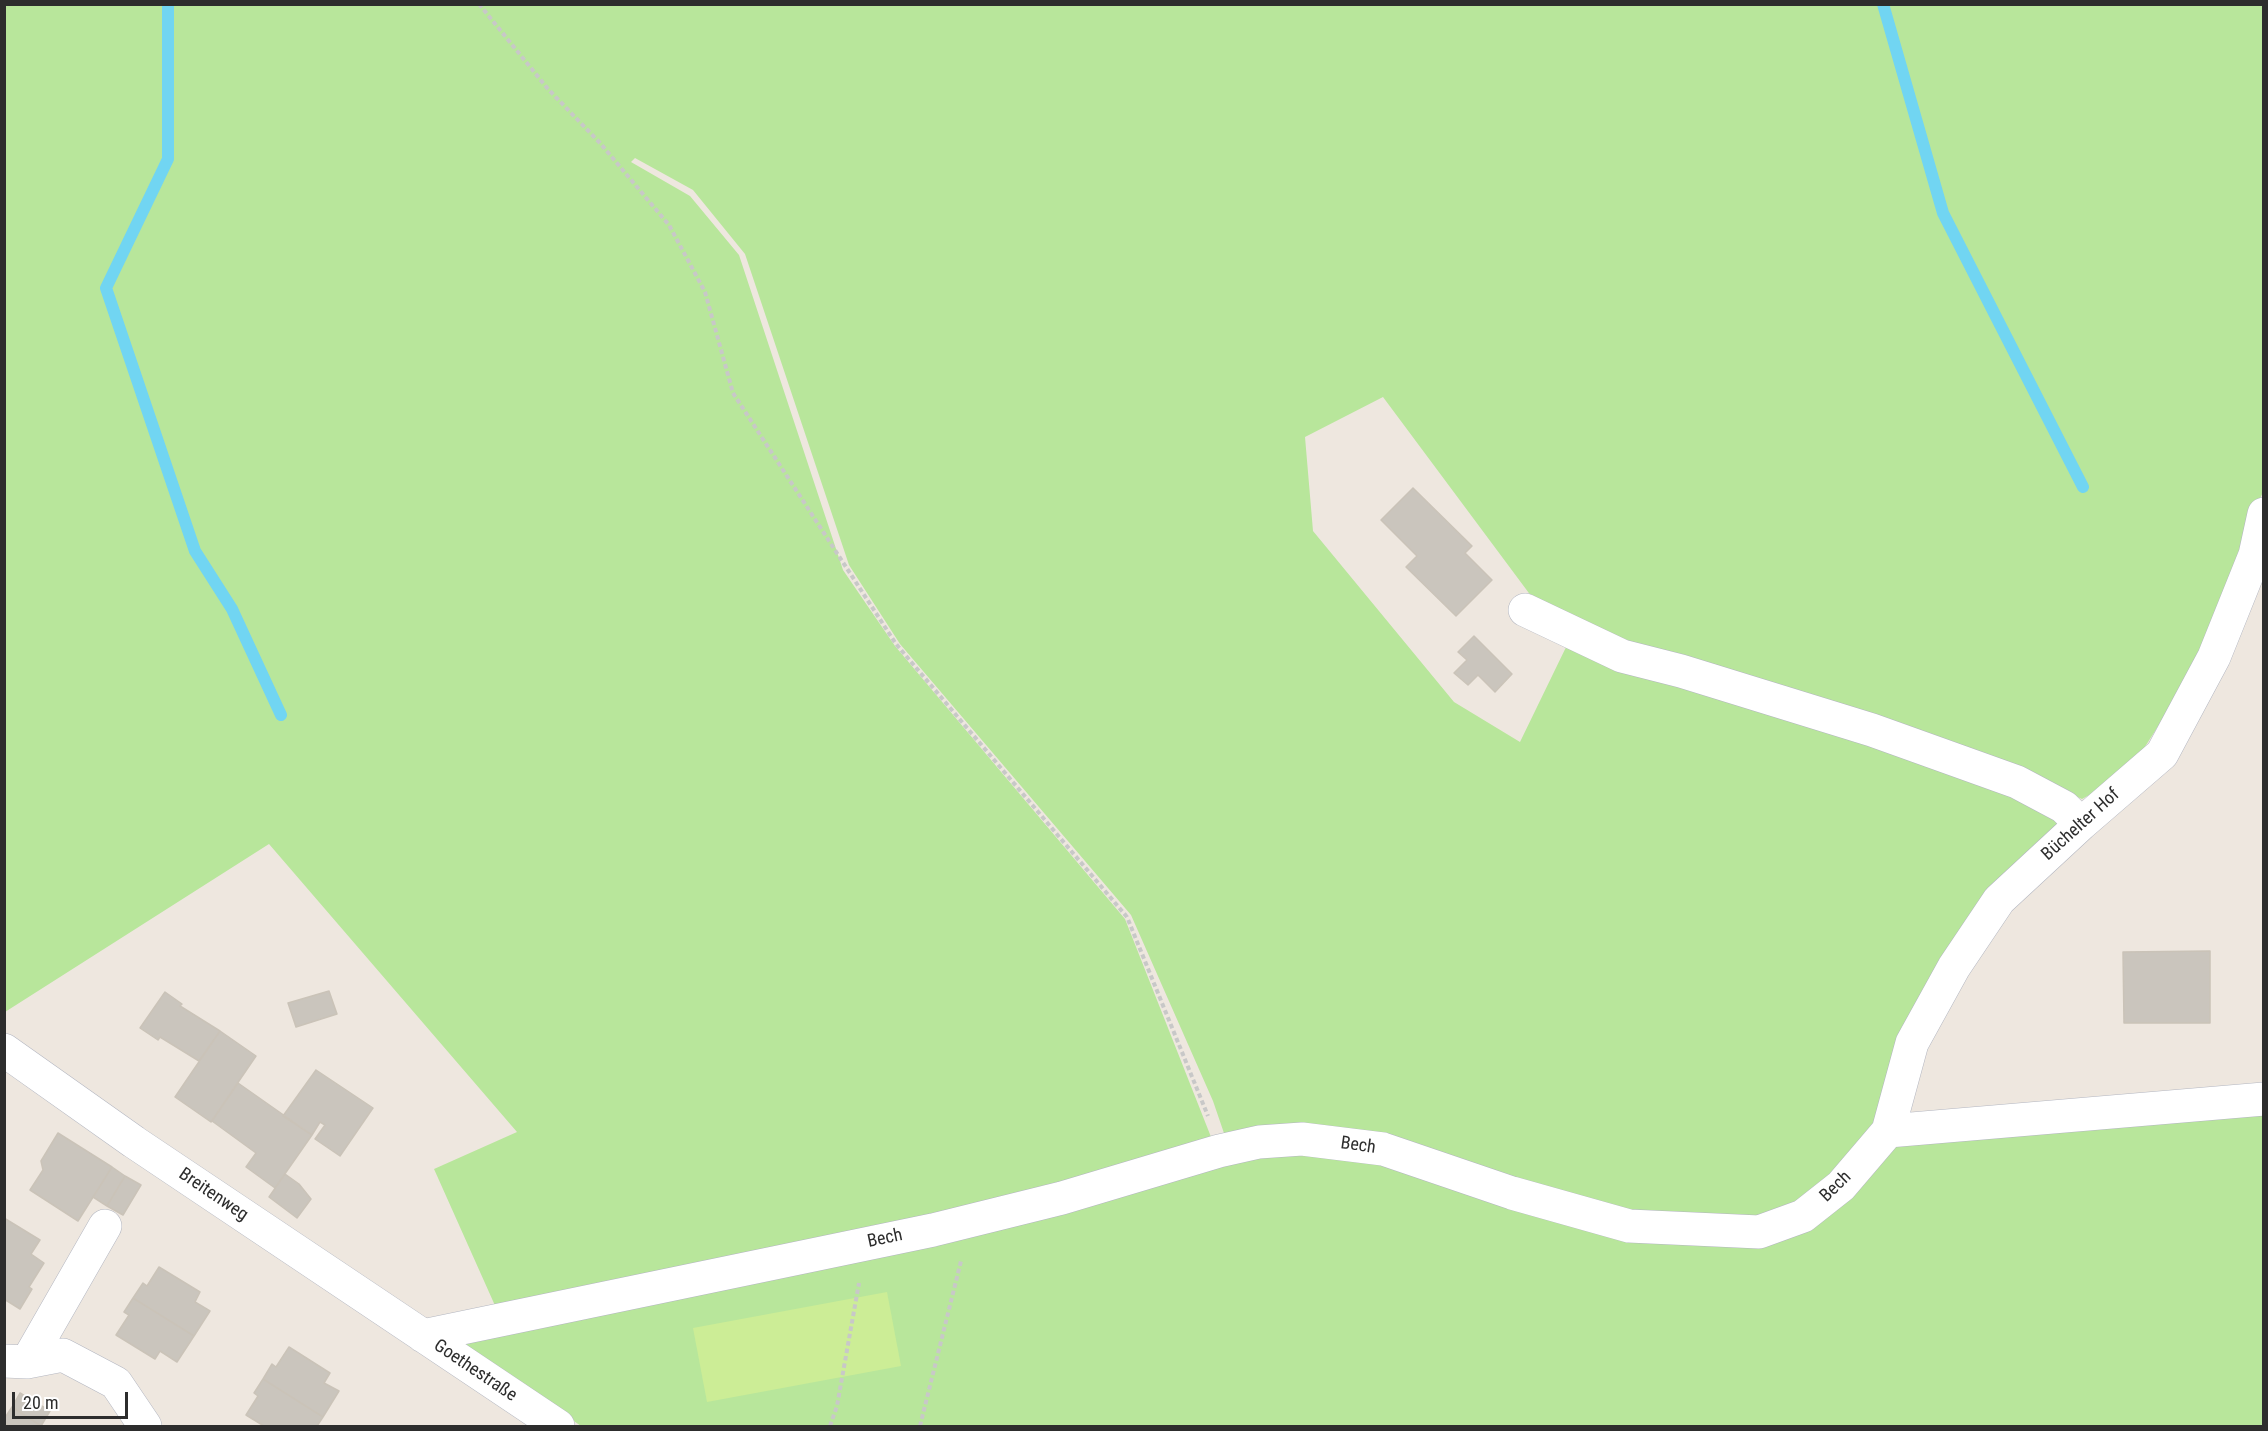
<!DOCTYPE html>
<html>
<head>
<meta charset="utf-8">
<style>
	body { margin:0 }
	#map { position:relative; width:2268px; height:1431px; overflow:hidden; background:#eee7df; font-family:"Roboto Condensed",sans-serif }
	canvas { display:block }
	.frame { position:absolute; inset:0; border:6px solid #2d2d2d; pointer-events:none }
	.scale { position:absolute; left:12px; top:1392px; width:116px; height:27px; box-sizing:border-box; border:3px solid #2d2d2d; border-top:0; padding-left:8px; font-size:18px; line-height:21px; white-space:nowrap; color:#2d2d2d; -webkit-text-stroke:4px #fff; paint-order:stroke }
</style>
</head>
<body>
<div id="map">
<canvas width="2268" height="1431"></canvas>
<div class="frame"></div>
<div class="scale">20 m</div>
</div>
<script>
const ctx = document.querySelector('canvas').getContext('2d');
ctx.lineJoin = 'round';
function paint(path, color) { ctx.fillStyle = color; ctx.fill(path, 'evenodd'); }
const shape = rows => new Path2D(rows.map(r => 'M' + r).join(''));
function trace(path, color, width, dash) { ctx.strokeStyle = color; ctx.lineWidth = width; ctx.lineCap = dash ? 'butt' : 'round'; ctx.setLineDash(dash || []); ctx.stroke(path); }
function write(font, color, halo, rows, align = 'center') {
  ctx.font = font + ' "Roboto Condensed",sans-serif'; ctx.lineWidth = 6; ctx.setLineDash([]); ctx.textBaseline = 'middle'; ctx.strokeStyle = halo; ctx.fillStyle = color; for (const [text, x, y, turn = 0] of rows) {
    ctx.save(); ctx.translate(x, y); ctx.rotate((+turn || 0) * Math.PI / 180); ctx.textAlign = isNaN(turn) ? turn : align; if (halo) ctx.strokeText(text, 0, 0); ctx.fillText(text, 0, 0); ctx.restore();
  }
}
paint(shape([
	[5,5,2263,5,2263,492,2253,514,2196,667,2132,767,2104,787,2082,799,2052,786,1543,612,1383,397,1305,437,1313,531,1454,702,1520,742,1569,641,1867,737,2053,813,2065,829,1995,894,1883,1126,1834,1182,1758,1224,1695,1225,1516,1185,1226,1139,1213,1101,1131,915,900,644,849,565,745,254,693,190,635,158,631,162,690,196,739,255,843,570,895,646,1125,919,1213,1142,1059,1192,497,1310,434,1169,517,1132,269,844,5,1012],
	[2263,1105,2263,1426,581,1426,453,1337,1208,1161,1302,1148,1762,1241,1892,1137]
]), '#b8e69b');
paint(shape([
	[887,1292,901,1366,707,1402,693,1328]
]), '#cced96');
trace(shape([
	[168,4,168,159,106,288,195,551,232,609,281,715],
	[1883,4,1943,213,2083,487]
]), '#71d5f2', 12);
const building = shape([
	[1413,488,1472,546,1465,553,1492,580,1456,616,1406,567,1417,556,1381,520,1413,488],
	[1474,636,1512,674,1495,692,1478,675,1468,685,1454,673,1467,660,1458,652,1474,636],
	[2210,951,2210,1023,2124,1023,2123,952,2210,951],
	[329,991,337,1014,296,1027,288,1003,329,991],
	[165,992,182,1004,180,1006,220,1031,199,1061,160,1037,158,1040,140,1028,165,992],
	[220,1031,256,1056,211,1122,175,1097,220,1031],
	[316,1070,373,1108,340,1156,315,1139,325,1125,320,1122,312,1135,283,1116,316,1070],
	[238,1083,312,1135,275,1188,246,1167,256,1153,212,1121,238,1083],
	[58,1133,112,1167,78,1221,30,1190,43,1170,41,1161,58,1133],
	[112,1167,125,1176,107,1206,93,1197,112,1167],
	[285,1174,299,1184,311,1199,297,1218,269,1197,285,1174],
	[125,1176,141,1185,123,1215,107,1206,125,1176],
	[4,1218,40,1240,31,1254,44,1263,29,1287,32,1289,20,1309,4,1299,4,1218],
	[159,1267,200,1292,195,1302,210,1311,194,1336,133,1298,143,1283,147,1286,159,1267],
	[133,1298,194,1336,177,1362,160,1351,155,1359,116,1335,129,1315,124,1312,133,1298],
	[289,1347,330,1373,324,1383,339,1391,323,1417,263,1379,272,1364,276,1367,289,1347],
	[263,1379,323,1417,317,1426,264,1426,246,1415,258,1396,254,1393,263,1379],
	[20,1393,50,1411,41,1426,12,1407,20,1393],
	[12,1407,41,1426,10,1426,4,1423,4,1419,12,1407]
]);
paint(building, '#cac5bd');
trace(building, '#cac3b8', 1.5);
const minor = shape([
	[1525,610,1622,656,1681,671,1872,730,2017,782,2064,807,2081,824],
	[4,1050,134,1142,558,1426],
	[1888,1131,1912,1043,1954,967,1999,900,2081,824,2162,754,2214,657,2255,555,2264,514],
	[423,1336,933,1230,1062,1198,1219,1151,1259,1142,1302,1139,1383,1149,1512,1193,1629,1226,1759,1232,1803,1216,1841,1186,1888,1131,2264,1099],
	[4,1361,27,1362,63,1355,116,1383,145,1426],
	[27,1362,105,1226]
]);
trace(minor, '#b3b6c0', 34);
trace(shape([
	[479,4,548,89,600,143,669,225,705,292,733,393,896,644,1127,917,1208,1116],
	[830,1426,837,1406,859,1283],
	[920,1426,961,1261]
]), '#c8c8c8', 4, [4.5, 3]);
trace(minor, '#fff', 33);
write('18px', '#2d2d2d', '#fff', [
	["Büchelter Hof",2081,825,-42],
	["Bech",1358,1146,8],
	["Bech",1836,1187,-44],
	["Breitenweg",213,1195,34],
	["Bech",885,1239,-12],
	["Goethestraße",475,1371,34]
]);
</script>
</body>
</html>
